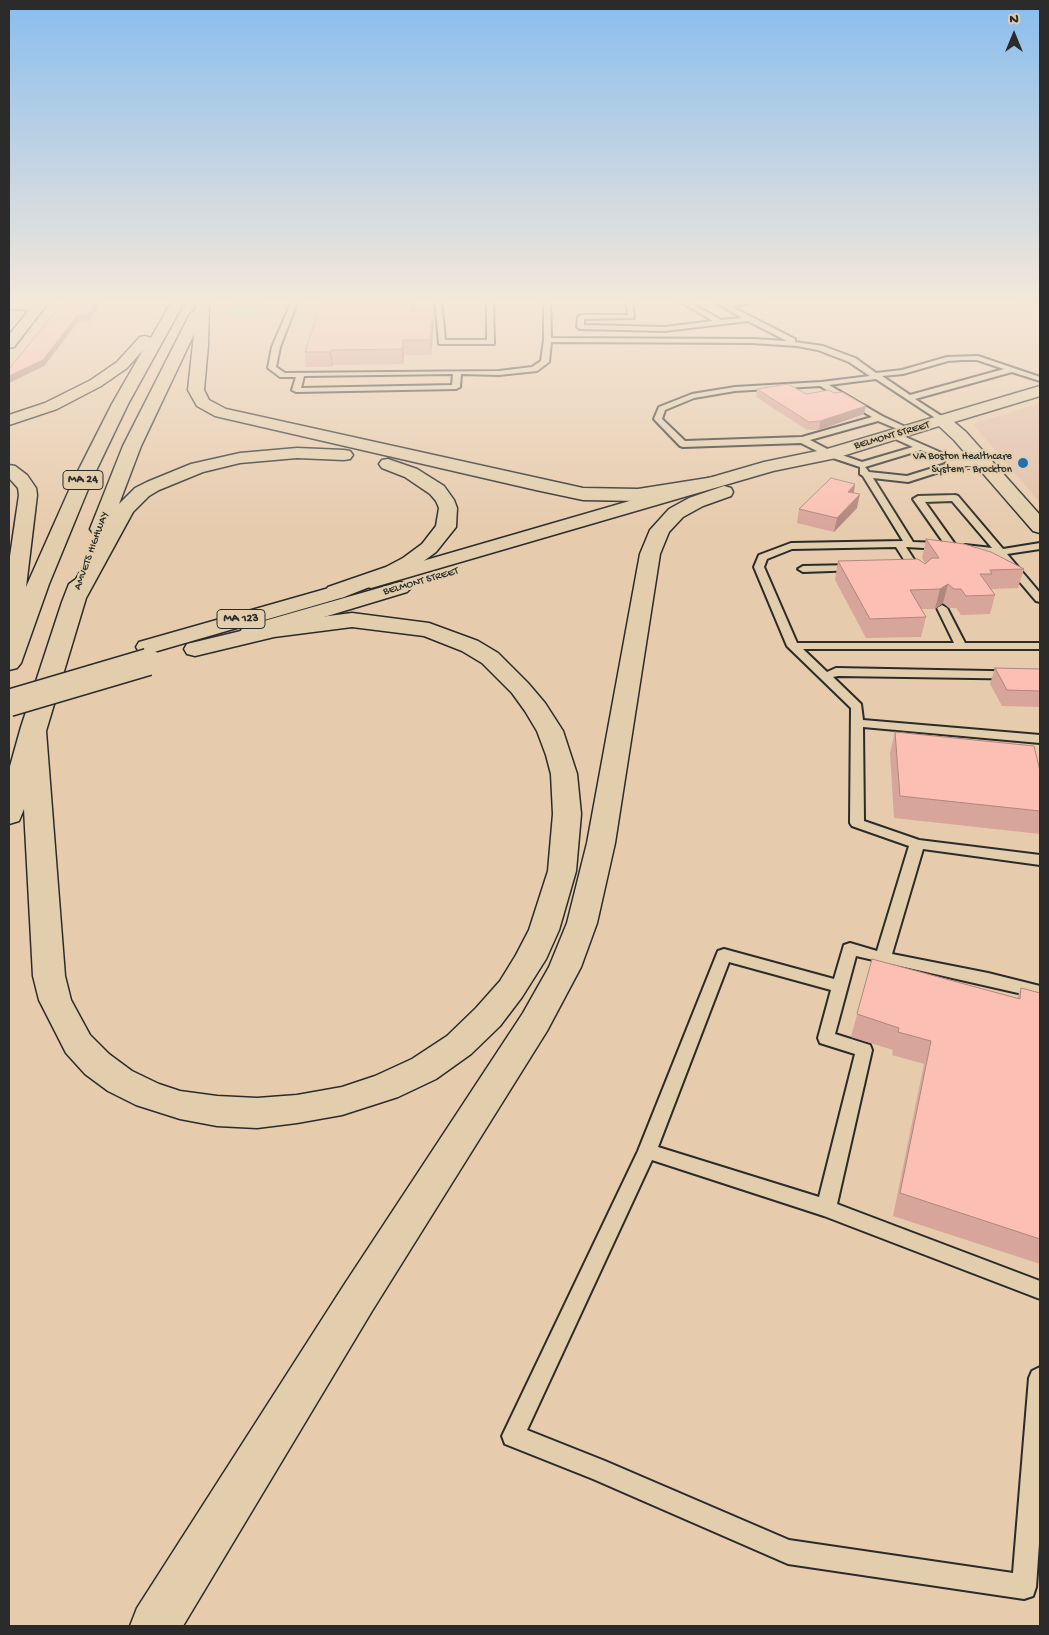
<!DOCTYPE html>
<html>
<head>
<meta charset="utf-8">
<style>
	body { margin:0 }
	#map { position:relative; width:1049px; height:1635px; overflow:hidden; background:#e7cbad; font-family:"Gochi Hand",sans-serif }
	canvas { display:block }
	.frame { position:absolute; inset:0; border:10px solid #2b2b2b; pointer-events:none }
	.north { position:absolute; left:989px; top:10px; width:50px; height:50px; -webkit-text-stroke:4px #e2ceac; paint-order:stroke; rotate:0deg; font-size:14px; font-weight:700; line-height:20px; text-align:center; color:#2b2b2b }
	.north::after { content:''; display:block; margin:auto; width:18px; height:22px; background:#2b2b2b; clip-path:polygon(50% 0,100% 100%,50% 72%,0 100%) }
</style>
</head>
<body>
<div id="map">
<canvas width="1049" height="1635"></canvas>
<div class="frame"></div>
<div class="north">N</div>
</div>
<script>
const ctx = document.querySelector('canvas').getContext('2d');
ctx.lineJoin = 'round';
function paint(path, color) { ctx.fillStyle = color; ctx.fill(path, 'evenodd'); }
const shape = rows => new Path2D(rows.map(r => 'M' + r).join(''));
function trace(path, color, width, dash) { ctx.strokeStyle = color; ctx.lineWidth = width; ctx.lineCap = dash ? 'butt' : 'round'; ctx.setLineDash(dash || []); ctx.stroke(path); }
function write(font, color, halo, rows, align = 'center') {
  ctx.font = font + ' "Gochi Hand",sans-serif'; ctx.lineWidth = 4.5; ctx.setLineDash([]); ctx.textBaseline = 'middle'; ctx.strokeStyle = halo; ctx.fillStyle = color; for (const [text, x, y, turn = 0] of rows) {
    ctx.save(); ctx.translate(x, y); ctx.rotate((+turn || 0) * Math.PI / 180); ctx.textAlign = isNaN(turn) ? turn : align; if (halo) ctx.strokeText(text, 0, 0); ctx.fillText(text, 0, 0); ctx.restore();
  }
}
paint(shape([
	[1040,403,1040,503,973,424]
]), '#e1bfa7');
paint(shape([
	[234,299,266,299,257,316,227,315]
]), '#9de0aa');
const service = shape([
	[435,299,441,299,445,340,487,340,487,299,493,299,494,344,439,344,435,299],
	[544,299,550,299,551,338,752,339,787,341,748,321,665,331,580,329,577,327,578,317,581,315,628,315,626,299,632,299,634,318,584,319,584,325,665,327,713,321,676,299,684,299,721,320,742,318,710,299,718,299,726,304,752,299,767,299,732,307,795,339,795,342,823,346,855,358,876,373,902,370,947,357,978,356,1040,377,1040,381,1012,372,915,399,946,419,947,421,943,423,876,379,829,385,882,416,914,431,907,433,878,421,810,440,833,452,862,462,913,447,891,437,890,435,894,432,958,460,984,460,988,463,984,466,958,466,908,482,873,478,913,542,941,543,946,546,941,549,906,547,924,575,923,577,915,577,896,547,792,549,767,559,764,567,797,643,954,643,937,608,942,605,947,608,965,643,1040,643,1040,649,803,649,827,672,836,668,1040,672,1040,679,838,676,833,677,861,704,863,720,1040,735,1040,743,863,727,864,821,919,840,1040,855,1040,865,923,849,892,954,988,973,1040,986,1040,998,856,956,835,1034,870,1045,872,1050,837,1204,1040,1281,1040,1299,824,1216,652,1160,527,1430,605,1461,789,1540,1013,1573,1029,1378,1032,1371,1040,1367,1040,1529,1036,1587,1033,1596,1024,1599,788,1564,593,1479,505,1444,502,1436,638,1151,718,951,724,949,834,979,844,945,850,943,877,951,909,846,852,826,850,823,851,708,787,646,754,567,759,555,791,543,903,541,863,476,860,474,860,467,827,456,801,443,683,447,680,446,654,419,659,407,692,394,735,387,821,382,870,376,849,362,818,350,797,346,752,343,551,342,549,362,537,371,499,375,461,374,460,387,456,389,296,392,292,390,296,377,280,377,268,368,272,347,291,303,294,301,297,303,280,347,276,367,285,373,499,371,532,367,541,361,544,340,544,299],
	[962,360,977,360,1004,369,910,395,882,376,903,374,948,361,962,360],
	[453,374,452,385,301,388,304,376,453,374],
	[820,386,872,417,802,437,685,441,662,419,665,410,694,398,735,391,820,386],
	[921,450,949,463,907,476,869,472,865,467,921,450],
	[729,962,831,990,818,1038,820,1043,855,1054,819,1197,658,1147,729,962],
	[955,495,958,496,1003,549,1040,543,1040,549,1007,554,1040,593,1040,602,1036,601,997,555,961,550,960,548,965,545,992,548,952,501,925,502,957,547,952,550,948,549,913,499,918,496,955,495],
	[855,565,860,568,859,570,803,572,798,569,803,566,855,565]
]);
const minor = shape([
	[38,299,51,299,14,347,9,348,9,335,29,310,9,309,9,301,36,302,38,299]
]);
const secondary = shape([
	[1040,386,1040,396,954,422,966,432,1040,515,1040,533,1033,531,954,440,939,426,836,458,773,471,378,586,371,588,364,586,361,582,364,578,764,462,827,449,1040,386],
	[400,582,407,584,411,588,407,592,251,639,243,637,240,632,243,627,400,582]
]);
const trunk = shape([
	[336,586,344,587,347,592,344,597,147,654,139,652,136,647,139,642,336,586]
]);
const motorway = shape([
	[173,299,186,299,128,404,93,477,49,584,21,663,17,668,9,670,9,563,19,495,18,488,9,478,9,465,15,466,27,475,36,488,37,495,26,587,75,477,112,404,143,350,127,368,101,386,57,409,9,425,9,415,45,403,91,380,117,362,140,337,145,336,151,338,173,299],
	[202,301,209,305,208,345,204,390,209,400,226,409,583,488,638,489,714,477,720,478,723,482,720,486,714,487,638,501,583,500,536,490,215,416,197,406,188,390,194,334,141,446,119,504,135,488,147,482,191,464,240,453,297,448,344,450,350,451,353,455,350,459,344,460,297,458,240,463,203,472,159,490,149,496,133,512,86,598,46,731,65,976,71,1000,90,1035,109,1054,132,1071,159,1084,180,1091,217,1096,257,1098,297,1095,342,1087,375,1076,412,1059,447,1036,476,1008,500,981,516,955,529,930,548,871,553,814,551,774,546,755,537,731,525,711,512,693,482,663,462,651,424,636,352,627,274,637,195,656,187,654,184,649,187,644,274,623,352,613,429,623,478,641,498,653,528,683,545,703,563,731,577,774,581,814,576,871,559,930,546,959,522,997,500,1026,471,1054,436,1079,398,1097,342,1115,297,1123,257,1128,217,1126,180,1119,136,1105,108,1091,85,1074,66,1053,39,1000,33,976,24,809,19,821,9,824,9,770,21,727,62,602,69,584,76,579,101,535,93,533,90,529,123,446,190,314,195,310,197,302,202,301],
	[388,459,417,469,444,486,454,500,457,508,456,527,436,552,417,566,400,575,344,597,336,598,328,597,325,592,328,587,386,567,403,558,422,544,436,526,439,508,436,501,430,494,405,477,382,468,379,464,382,460,388,459],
	[724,486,731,488,733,492,731,496,703,506,683,517,669,532,660,554,615,843,597,923,581,967,547,1031,372,1311,183,1626,130,1626,137,1608,344,1285,523,1013,549,967,567,923,587,843,640,554,650,530,669,509,689,498,724,486]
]);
trace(service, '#2b2b2b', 4);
trace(minor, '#2b2b2b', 3);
trace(secondary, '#2b2b2b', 3);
trace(trunk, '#2b2b2b', 3);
trace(motorway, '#2b2b2b', 3);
paint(service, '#e2ceac');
paint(minor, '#e2ceac');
paint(secondary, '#e2ceac');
paint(trunk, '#e2ceac');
paint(motorway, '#e2ceac');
const trunkBridge = shape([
	[9,703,148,662]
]);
trace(trunkBridge, '#2b2b2b', 29, []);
trace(trunkBridge, '#e2ceac', 26);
paint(shape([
	[9,299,27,299,26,300],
	[70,299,100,299,101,303,88,322,78,322,44,366,9,383,9,369,63,308],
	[322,299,415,299,414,311,434,325,431,355,404,355,403,364,333,365,332,367,306,367,305,352],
	[1011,299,1040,299,1040,305,1032,306],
	[757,389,806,394,864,414,819,430,807,430,756,397],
	[855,484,854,493,857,508,834,532,797,523,799,509],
	[926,539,1024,569,1018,588,991,589,995,595,990,614,961,615,956,608,949,608,943,603,935,609,921,609,926,617,921,637,866,638,835,580,838,561,925,564,925,563,922,558],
	[995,668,1040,669,1040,707,1002,706,990,684],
	[895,732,1040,771,1040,834,894,818,890,753],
	[872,959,1017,998,1021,988,1040,993,1040,1264,893,1216,924,1064,892,1055,893,1050,851,1037]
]), '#d8a59a');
paint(shape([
	[98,299,100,299,101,303,88,322,87,316],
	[413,299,415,299,415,301,412,325,411,311],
	[1034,299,1040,299,1040,305,1032,306],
	[433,311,434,325,431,355,430,340],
	[77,316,78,322,44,366,9,383,9,376],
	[403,340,404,355,403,364,402,349],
	[331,350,333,365,332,367,330,352],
	[866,406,864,414,819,430,820,421],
	[855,484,853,498,848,492],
	[860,494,857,508,834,532,837,518],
	[948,584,943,603,935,609,940,589]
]), '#b0867d');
const building = shape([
	[70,299,98,299,87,316,77,316,43,360,9,376,9,369,60,306,63,308,70,299],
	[322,299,413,299,411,311,433,311,430,340,403,340,402,349,331,350,330,352,305,352,322,299],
	[788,384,806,394,829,390,834,393,842,392,866,406,820,421,809,422,757,389,788,384],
	[831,478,855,484,848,492,860,494,837,518,799,509,831,478],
	[926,539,964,544,991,552,1024,569,990,570,992,574,980,574,995,595,966,596,961,589,954,589,948,584,940,589,910,590,926,617,870,619,838,561,918,559,925,564,932,558,939,558,926,539],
	[995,668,1040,669,1040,691,1007,690,995,668],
	[895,732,1034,746,1040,771,1040,811,900,796,895,732],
	[872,959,1020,999,1021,988,1040,993,1040,1239,900,1193,931,1041,898,1032,899,1028,857,1014,872,959]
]);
paint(building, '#fbc0b3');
trace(building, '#b0867d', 1);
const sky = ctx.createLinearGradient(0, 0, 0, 528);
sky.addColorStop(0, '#89bdee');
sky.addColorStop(0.57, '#f4e8da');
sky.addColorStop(1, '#f4e8da00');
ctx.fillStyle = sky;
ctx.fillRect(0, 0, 1049, 528);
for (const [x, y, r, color] of [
	[1023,463,6,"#1f6fb2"]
]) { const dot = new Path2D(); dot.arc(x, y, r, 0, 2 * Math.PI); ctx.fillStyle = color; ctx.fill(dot); trace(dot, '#e2ceac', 2); }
write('11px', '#2b2b2b', '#e2ceac', [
	["BELMONT STREET",892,436,-16],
	["AMVETS HIGHWAY",92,551,-70],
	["BELMONT STREET",421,582,-16]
]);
write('11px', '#2b2b2b', '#e2ceac', [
	["VA Boston Healthcare",1012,457],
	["System - Brockton",1012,470]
], 'right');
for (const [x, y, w] of [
	[83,480,40],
	[241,619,48]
]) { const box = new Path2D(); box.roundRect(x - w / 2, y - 9.5, w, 19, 4); ctx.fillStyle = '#e2ceac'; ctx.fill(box); trace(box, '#2b2b2b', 1); }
write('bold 12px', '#2b2b2b', null, [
	["MA 24",83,480],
	["MA 123",241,619]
]);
</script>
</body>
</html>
